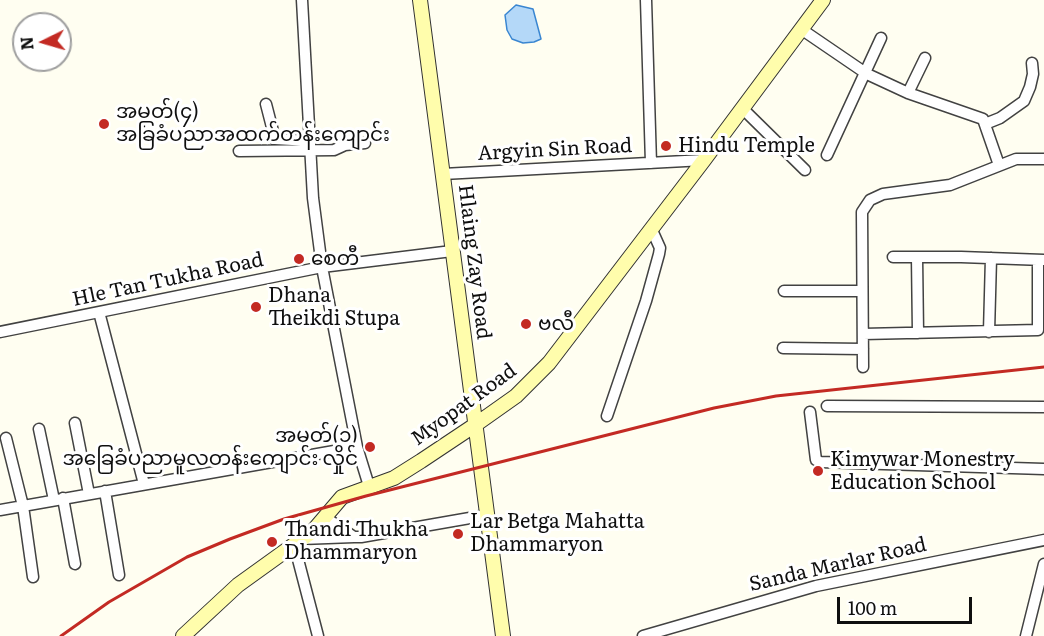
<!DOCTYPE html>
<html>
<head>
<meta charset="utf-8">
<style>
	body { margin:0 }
	#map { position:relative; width:1044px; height:636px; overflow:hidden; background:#fffef1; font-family:Literata,serif }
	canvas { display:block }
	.north { position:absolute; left:12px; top:12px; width:60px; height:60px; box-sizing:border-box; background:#fff; border:2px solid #9f9f9f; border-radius:50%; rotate:265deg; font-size:16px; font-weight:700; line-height:24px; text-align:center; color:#0f0f0f }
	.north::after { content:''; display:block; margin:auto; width:21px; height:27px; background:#c32a23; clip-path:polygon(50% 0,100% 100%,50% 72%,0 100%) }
	.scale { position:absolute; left:837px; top:597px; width:135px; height:27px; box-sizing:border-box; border:3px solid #0f0f0f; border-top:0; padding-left:8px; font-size:18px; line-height:21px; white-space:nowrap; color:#0f0f0f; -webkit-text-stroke:4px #fff; paint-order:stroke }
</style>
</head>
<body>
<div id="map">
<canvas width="1044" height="636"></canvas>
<div class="north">N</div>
<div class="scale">100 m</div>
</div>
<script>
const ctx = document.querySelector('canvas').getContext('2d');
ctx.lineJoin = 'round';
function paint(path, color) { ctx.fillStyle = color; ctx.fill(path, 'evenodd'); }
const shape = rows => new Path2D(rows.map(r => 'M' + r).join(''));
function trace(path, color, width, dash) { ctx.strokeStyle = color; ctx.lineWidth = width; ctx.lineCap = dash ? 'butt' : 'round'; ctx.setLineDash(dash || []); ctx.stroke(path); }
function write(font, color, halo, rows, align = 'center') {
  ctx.font = font + ' Literata,"Noto Sans Myanmar",serif'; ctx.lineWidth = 6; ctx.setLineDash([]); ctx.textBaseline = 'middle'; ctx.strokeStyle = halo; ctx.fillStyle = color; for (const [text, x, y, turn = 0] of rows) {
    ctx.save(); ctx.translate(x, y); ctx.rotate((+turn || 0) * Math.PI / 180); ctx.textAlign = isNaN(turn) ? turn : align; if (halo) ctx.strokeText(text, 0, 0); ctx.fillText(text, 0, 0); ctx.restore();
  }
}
const water = shape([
	[516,5,533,9,541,39,534,42,523,43,512,39,507,30,505,15,516,5]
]);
paint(water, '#b4d8f8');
trace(water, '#3a86d1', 1.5);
const street = shape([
	[302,0,313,198,322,267,357,447,369,486],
	[646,0,651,163],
	[801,29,867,74,908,93,983,119,999,165],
	[908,93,925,58],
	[266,104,275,139,310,141],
	[742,108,805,170],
	[985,124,1000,118,1024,101,1030,87,1033,74,1032,63],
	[239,151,334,150,345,145,365,143],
	[827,155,881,38],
	[443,174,704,160],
	[893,257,961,257,1044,260],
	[917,257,918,333],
	[784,291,862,291],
	[99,312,144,484],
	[0,332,322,267,452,251],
	[989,332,991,258],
	[863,334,1038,330,1038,260],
	[783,348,863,349],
	[863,367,862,212,870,200,883,194,950,185,1016,159,1044,159],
	[827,406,1044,407],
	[810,412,816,460,820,462,1044,469],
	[607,416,646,301,659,254,660,248,651,228],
	[75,423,89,494],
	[39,429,54,500],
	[6,438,23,506,33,577],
	[105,491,119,575],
	[63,498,75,564],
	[0,510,357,447],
	[325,517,354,537,361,537,487,515],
	[301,539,354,537],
	[294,544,318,636],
	[643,636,816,586,1044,540],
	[1026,636,1044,564]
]);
const secondary = shape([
	[420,0,503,636],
	[183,636,238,585,313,531,342,497,394,478,421,461,475,425,516,396,549,363,704,160,823,0]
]);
trace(street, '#424242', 13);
trace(secondary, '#313131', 16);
trace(street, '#fff', 10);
trace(secondary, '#fffdac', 14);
trace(shape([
	[61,636,109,602,187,557,230,539,284,519,366,496,714,408,776,396,1044,367]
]), '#c32a23', 3);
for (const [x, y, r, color] of [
	[104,124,6,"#c32a23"],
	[666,146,6,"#c32a23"],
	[299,259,6,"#c32a23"],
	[256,307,6,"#c32a23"],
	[526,324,6,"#c32a23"],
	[370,447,6,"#c32a23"],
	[818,471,6,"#c32a23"],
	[458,534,6,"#c32a23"],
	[272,542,6,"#c32a23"]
]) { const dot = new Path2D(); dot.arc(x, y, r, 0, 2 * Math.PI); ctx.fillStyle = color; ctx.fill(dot); trace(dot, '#fff', 2); }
write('20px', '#0f0f0f', '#fff', [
	["အမှတ်(၄)",116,112],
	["အခြခံပညာအထက်တန်းကျောင်း",116,135],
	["Hindu Temple",678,146],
	["စေတီ",311,259],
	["Dhana",268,296],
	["Theikdi Stupa",268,319],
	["ဗလီ",538,324],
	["အမှတ်(၁)",358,436,"right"],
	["အခြေခံပညာမူလတန်းကျောင်း လှိုင်",358,459,"right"],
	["Kimywar Monestry",830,460],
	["Education School",830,483],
	["Lar Betga Mahatta",470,522],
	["Dhammaryon",470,545],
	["Thandi Thukha",284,530],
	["Dhammaryon",284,553]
], 'left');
write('20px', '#0f0f0f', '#fff', [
	["Argyin Sin Road",555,150,-3],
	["Hlaing Zay Road",474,262,83],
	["Hle Tan Tukha Road",168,280,-12],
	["Myopat Road",464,405,-36],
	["Sanda Marlar Road",838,565,-13]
]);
</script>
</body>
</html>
